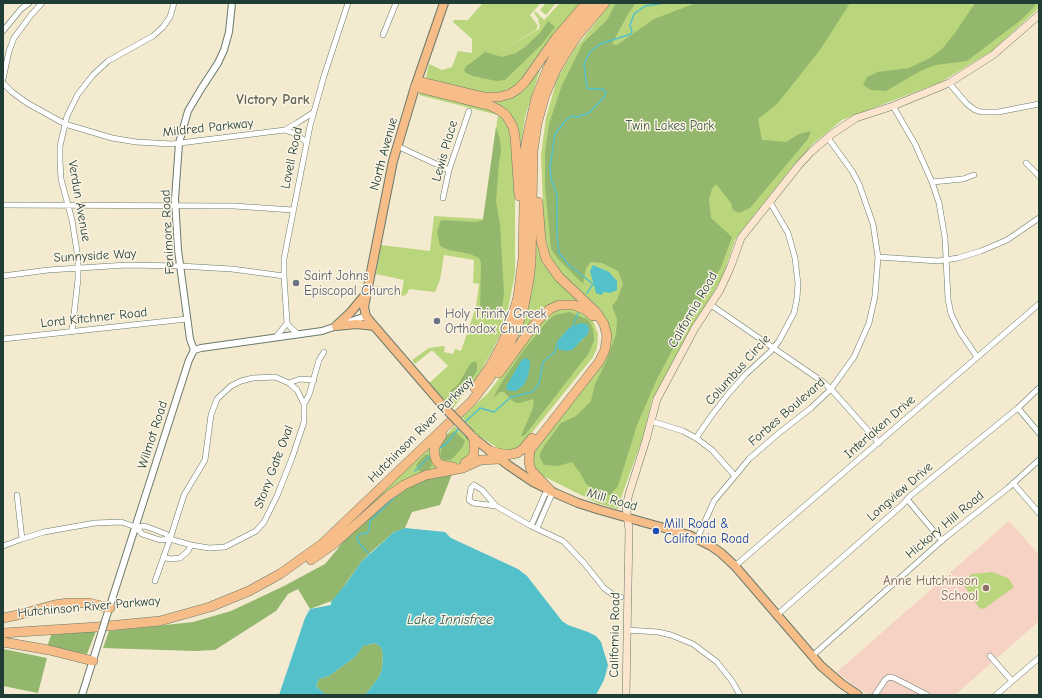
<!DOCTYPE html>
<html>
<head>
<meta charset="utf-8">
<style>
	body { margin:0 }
	#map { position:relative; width:1042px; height:698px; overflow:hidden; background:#f3ead0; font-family:"Comic Neue",sans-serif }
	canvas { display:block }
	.frame { position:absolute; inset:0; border:4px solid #1f3d34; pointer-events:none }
</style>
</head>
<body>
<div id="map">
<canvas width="1042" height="698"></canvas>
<div class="frame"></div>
</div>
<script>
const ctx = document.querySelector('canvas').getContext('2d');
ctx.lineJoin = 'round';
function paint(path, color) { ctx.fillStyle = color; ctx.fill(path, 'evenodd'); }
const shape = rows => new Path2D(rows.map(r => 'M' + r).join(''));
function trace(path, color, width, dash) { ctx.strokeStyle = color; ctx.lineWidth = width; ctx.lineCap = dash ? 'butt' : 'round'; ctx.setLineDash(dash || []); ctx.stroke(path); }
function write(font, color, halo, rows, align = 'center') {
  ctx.font = font + ' "Comic Neue",sans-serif'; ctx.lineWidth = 3; ctx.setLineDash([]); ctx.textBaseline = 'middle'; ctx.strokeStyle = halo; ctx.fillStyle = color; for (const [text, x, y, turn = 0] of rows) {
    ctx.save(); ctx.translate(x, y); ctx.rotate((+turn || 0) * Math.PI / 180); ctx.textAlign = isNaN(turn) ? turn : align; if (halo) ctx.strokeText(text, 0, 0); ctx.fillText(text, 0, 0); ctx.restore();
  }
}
paint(shape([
	[1009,521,1039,555,1039,621,955,695,869,695,856,687,837,672]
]), '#f6d2c4');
paint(shape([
	[483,3,541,3,530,15,538,26,536,30,499,51,539,29,540,25,538,21,539,20,534,13,535,11,544,20,560,3,581,3,558,29,522,80,513,88,503,93,489,94,428,79,426,77,429,64,442,70,452,67,458,51,472,53,472,39,453,22,454,20,467,20,465,23],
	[546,3,556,3,546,15,540,10],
	[611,3,1039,3,1039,8,992,51,941,82,842,120,814,143,793,166,743,229,735,240,723,276,706,305,688,334,652,400,644,434,621,498,621,506,617,509,597,503,543,476,536,472,532,461,533,451,603,362,609,327,600,310,566,278,553,264,548,250,544,230,541,155,546,118,557,79,574,50],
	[538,69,540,70,525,117,520,148,515,125,487,101,499,100],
	[421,93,497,112,509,125,515,182,515,274,508,309,502,331,491,353,477,378,453,408,428,384,448,366,433,351,431,351,415,364,412,360,429,348,443,346,445,347,444,352,453,354,455,349,461,351,476,307,479,284,473,283,474,260,444,255,440,280,435,292,409,289,407,294,403,296,386,291,376,288,376,286,402,291,404,280,376,274,381,245,430,251,434,216,483,219,498,115,419,95],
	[537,239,540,252,586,305,565,302,521,337,518,336,528,307,533,285],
	[560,309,574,309,584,313,593,321,598,334,597,348,593,357,521,446,516,450,507,451,501,450,476,434,462,417,488,393,541,323,549,314],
	[454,426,471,441,473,450,463,462,454,465,438,460,437,446],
	[433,445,431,457,446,468,352,525,350,523],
	[992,572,1008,578,1014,587,985,608,980,609,962,582,972,574]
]), '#bad67c');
paint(shape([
	[616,3,636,3,629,12,612,44,617,45,654,19,696,3,850,3,820,50,777,104,758,119,762,140,786,142,799,134,811,131,808,139,750,208,739,213,733,210,731,203,716,184,712,189,709,199,711,218,732,237,721,267,705,295,679,330,678,339,657,379,637,425,618,486,610,495,602,495,586,484,581,474,572,462,558,466,544,465,540,458,540,454,544,446,561,423,576,416,591,401,595,384,606,362,616,334,617,319,612,306,617,300,623,284,618,271,602,263,591,262,586,268,583,284,558,259,551,249,545,186,545,153,549,124,562,85,583,43,607,20],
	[975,3,1036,3,1033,8,1021,20,967,61,936,65,922,70,886,91,871,90,863,85,867,77,878,72,909,68,930,58,942,49,955,33],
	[548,21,555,27,542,44,505,80,496,81,473,76,466,73,464,70,466,66,471,63,485,52,502,57,516,53,525,47,540,33],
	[496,127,500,140,501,152,499,162,496,201,500,225,504,294,502,308,498,318,486,317,480,311,481,263,479,258,470,254,449,250,440,246,437,232,441,220,477,222,483,220],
	[569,312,587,319,590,322,593,329,594,340,589,353,525,435,521,436,533,408,534,399,519,403,514,402,504,392,500,392,493,398,501,383,523,351,548,320,555,315],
	[589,329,588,334,581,342,560,337,564,333],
	[475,361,477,363,477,370,474,376,452,399,448,398,451,390,458,385,470,364],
	[455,431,465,441,462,448,451,460,444,460,440,457,442,443,447,435],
	[428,454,432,461,431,467,428,470,422,472,418,470,416,465,425,455],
	[452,474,440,505,412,512,405,528,394,532,371,552,361,562,334,600,310,609,298,589,288,594,276,611,215,650,195,651,103,648,109,631,193,622,231,611,284,586,325,564,345,540,405,487,419,481],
	[96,631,87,654,47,647,51,635],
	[375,643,381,647,383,654,382,669,379,677,365,695,326,695,316,686,319,679,329,676,355,657,363,646],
	[3,649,47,658,38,693,3,686]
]), '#93b76c');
paint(shape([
	[593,265,609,272,617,281,617,290,610,293,604,292,601,295,596,293,590,271],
	[580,323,587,324,589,329,588,334,572,350,565,351,558,349,558,340,569,328],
	[525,358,530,360,530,365,528,376,524,385,516,391,509,391,506,388,508,383,521,361],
	[405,528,445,532,451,538,518,569,527,576,562,621,568,625,588,632,596,636,601,642,608,665,604,680,596,695,365,695,379,677,382,669,383,654,381,647,375,643,363,646,355,657,329,676,319,679,316,686,326,695,279,695,305,618,310,609,331,605,331,602,348,581,361,562,394,532]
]), '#53c0ca');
trace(shape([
	[587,293,593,284,569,265,559,253,557,235,557,195,551,179,550,168,555,134,566,120,572,116,578,117,589,113,604,97,606,93,603,89,591,89,587,88,584,64,590,52,600,44,631,34,632,32,630,25,634,14,645,6,665,3],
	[572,328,578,313],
	[464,423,480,408,494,412,511,397,532,392,539,384,543,362,555,352,557,343,560,343],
	[439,448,445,445,460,427],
	[415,471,431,455],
	[369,554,359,543,357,537,362,533,366,534,369,530,370,521,398,494]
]), '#53c0ca', 1.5);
const minor = shape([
	[3,31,21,9,29,3],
	[383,35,396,3],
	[3,79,9,51,14,38,31,15,42,3],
	[3,83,12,92,27,103,65,124,112,138,136,142,172,144,285,130,297,123,314,112],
	[949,83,967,104,975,110,981,112,998,112,1039,104],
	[893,106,915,144,932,182,939,203,945,238,948,299,951,314,960,332,977,357],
	[285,130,296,134,306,142],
	[397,146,449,170],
	[1026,163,1039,176],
	[932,182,963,179,974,175],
	[443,198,449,170,469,111],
	[3,205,234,206,293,210],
	[878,257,938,261,958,258,981,251,1007,240,1039,218],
	[3,276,48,270,127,265,180,266,232,269,284,276],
	[711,305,823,382,831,389,879,443],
	[72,331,78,279,78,258,72,220,61,179,60,161,60,146,67,116,78,94,93,75,108,61,153,36,163,27,170,17,174,3],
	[298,334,291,328,287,323,284,276,284,259,288,238,310,126,324,76,348,3],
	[276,337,287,323],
	[3,339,187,319],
	[289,383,300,379,314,380],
	[304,404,309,395,319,360,324,352],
	[1018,408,1039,433],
	[651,421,683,431,696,438,712,450,735,476],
	[696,438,712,415,729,393,746,374,770,352,779,341,794,313,797,298,798,284,795,258,788,233,770,202],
	[1013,483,1039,513],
	[474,485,482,490,496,506,473,503,469,500,471,488,474,485],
	[17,495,22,539],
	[907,499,942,541],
	[496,506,531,526,563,541,584,563,604,588,612,594,621,597],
	[531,526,545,494,551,491,551,496,537,528],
	[136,527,142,534,160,540,170,539,191,545,209,548,225,547,256,531,264,522,277,496,292,458,304,422,304,404,297,390,289,383,275,377,253,378,241,381,231,386,217,399,211,415,205,460,184,495,170,539,155,581],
	[697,539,714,501,735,476,749,459,779,433,811,408,831,389,854,357,869,323,875,296,878,257,873,224,859,184,852,171,828,138],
	[3,546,22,539,44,532,95,523,121,522,136,527,145,526,166,534,170,539],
	[163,557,170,559,180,558,188,551,191,545],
	[735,566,1039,304],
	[777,615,902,505,910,496,1018,408,1039,388],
	[627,630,658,632,671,635,693,644,717,662,732,681,740,695],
	[812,656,946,537,1008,488,1039,460],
	[990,656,1012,681],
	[875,695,885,680,889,677,894,678,927,695],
	[996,695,1039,658]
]);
const tertiary = shape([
	[194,350,190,339,178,250,175,199,179,143,188,111,201,89,218,63,224,50,229,32,232,3],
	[106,618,189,360,194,350,201,348,322,331,366,316],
	[82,695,102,631]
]);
const secondary = shape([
	[626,695,629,530,626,506,629,494,646,440,657,399,695,328,720,290,731,266,741,238,799,165,811,152,832,134,856,118,893,106,949,83,993,55,1039,15]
]);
const primary = shape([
	[444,3,415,87,393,161,364,307,366,316,369,320,444,407],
	[336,326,350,313,365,295],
	[336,326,357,324,374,326],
	[471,436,508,465,533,482,555,493,578,503,600,510,689,535,711,546,721,553,735,566,821,666,842,684,858,695]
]);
const motorway = shape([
	[418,81,484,97,499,97,510,94,518,89,525,82,556,38,586,3],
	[415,87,491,106,499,110,506,115,513,127,515,136,519,196],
	[538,202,541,241,546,259,559,277,596,312,604,324,607,336,605,350,599,362,530,450,529,462,531,470,551,491],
	[499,373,534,325,542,316,550,309,559,305,574,305,586,310,593,316],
	[475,388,491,365,502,344,510,325,518,297,523,258,525,149,529,128,536,98,547,70,556,52,572,29,594,3],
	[442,435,434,448,435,457,437,462,441,465,453,467],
	[490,451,507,455,517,453,523,449,532,438],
	[465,463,471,459,474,454,474,438],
	[311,560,335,543,388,496,404,485,426,475,463,468,481,460,499,459],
	[3,618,18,615,54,605,68,603,89,603,110,608],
	[3,633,97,627,160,621,210,607,249,591,280,574,322,544,471,402,489,379,505,354,518,325,524,306,529,280,531,263,533,151,537,124,545,95,556,70,566,53,577,36,605,3],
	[3,642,49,650,93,661]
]);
trace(minor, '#697a6b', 6);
trace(tertiary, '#697a6b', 8);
trace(secondary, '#697a6b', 8);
trace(primary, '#697a6b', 10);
trace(motorway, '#697a6b', 10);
trace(minor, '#fff', 5);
trace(tertiary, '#fff', 6);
trace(secondary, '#fce5cf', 7);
trace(primary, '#f7bd88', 8);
trace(motorway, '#f7bd88', 9);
const tertiaryBridge = shape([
	[102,631,106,618]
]);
const primaryBridge = shape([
	[444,407,471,435]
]);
trace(tertiaryBridge, '#697a6b', 8, []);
trace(primaryBridge, '#697a6b', 10, []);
trace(tertiaryBridge, '#fff', 6);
trace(primaryBridge, '#f7bd88', 8);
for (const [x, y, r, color] of [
	[296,283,4,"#6b7280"],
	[437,321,4,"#6b7280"],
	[656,531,4,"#1a4fb4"],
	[986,588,4,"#8d6e63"]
]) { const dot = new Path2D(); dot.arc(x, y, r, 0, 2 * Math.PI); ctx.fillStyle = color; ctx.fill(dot); trace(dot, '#fcf5e5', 1.5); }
write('13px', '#3e5c42', '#fcf5e5', [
	["Twin Lakes Park",670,126]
]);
write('13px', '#1f3d34', '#fcf5e5', [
	["Mildred Parkway",208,128,-6],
	["Lewis Place",445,151,-74],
	["North Avenue",384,154,-75],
	["Lovell Road",292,158,-78],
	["Verdun Avenue",79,201,80],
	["Fenimore Road",168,232,-93],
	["Sunnyside Way",95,256,-3],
	["California Road",693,310,-60],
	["Lord Kitchner Road",94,318,-6],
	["Columbus Circle",738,370,-48],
	["Forbes Boulevard",787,412,-41],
	["Interlaken Drive",880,427,-41],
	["Hutchinson River Parkway",421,430,-45],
	["Wilmot Road",153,435,-72],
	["Stony Gate Oval",274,467,-69],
	["Longview Drive",900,492,-41],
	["Mill Road",612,500,16],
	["Hickory Hill Road",945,525,-40],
	["Hutchinson River Parkway",89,607,-5],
	["California Road",615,635,-89]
]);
write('13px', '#5b616d', '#fcf5e5', [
	["Saint Johns",304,276],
	["Episcopal Church",304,291],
	["Holy Trinity Greek",445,314],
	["Orthodox Church",445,329]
], 'left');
write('13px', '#164399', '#fcf5e5', [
	["Mill Road &",664,524],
	["California Road",664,539]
], 'left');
write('13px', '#785e54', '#fcf5e5', [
	["Anne Hutchinson",978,581],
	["School",978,596]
], 'right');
write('bold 14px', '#646654', '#fcf5e5', [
	["Victory Park",273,100]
]);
write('italic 14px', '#2c5e5a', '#fcf5e5', [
	["Lake Innisfree",450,620]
]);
</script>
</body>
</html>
